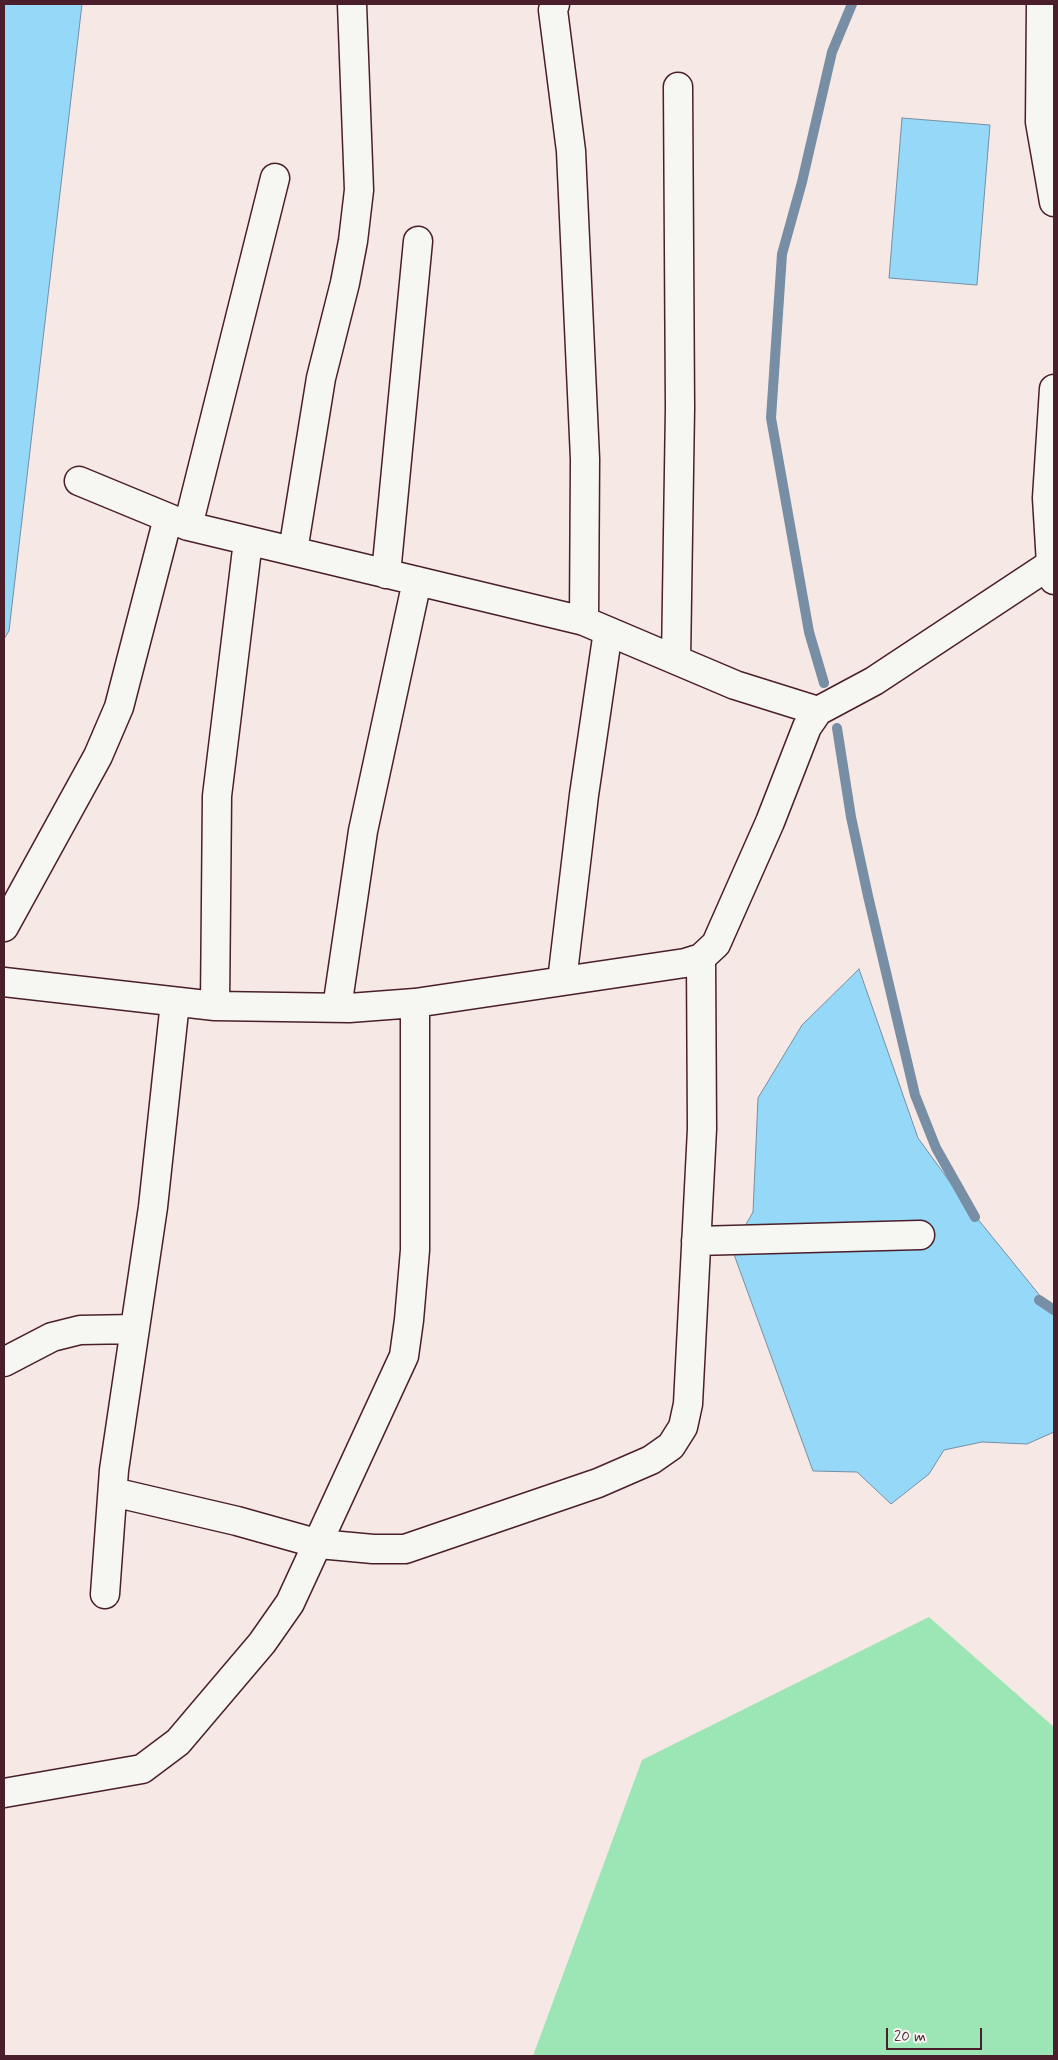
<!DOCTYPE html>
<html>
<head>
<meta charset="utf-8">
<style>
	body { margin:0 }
	#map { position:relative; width:1058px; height:2060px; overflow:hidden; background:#f6e8e4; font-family:Mynerve,sans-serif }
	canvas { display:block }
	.frame { position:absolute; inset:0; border:5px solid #4a1f2b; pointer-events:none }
	.scale { position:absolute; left:886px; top:2028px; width:96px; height:22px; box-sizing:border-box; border:2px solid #4a1f2b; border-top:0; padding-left:6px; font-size:15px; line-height:18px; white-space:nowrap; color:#4a1f2b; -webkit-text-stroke:4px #f6f6f2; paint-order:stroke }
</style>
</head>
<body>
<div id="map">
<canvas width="1058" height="2060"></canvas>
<div class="frame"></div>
<div class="scale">20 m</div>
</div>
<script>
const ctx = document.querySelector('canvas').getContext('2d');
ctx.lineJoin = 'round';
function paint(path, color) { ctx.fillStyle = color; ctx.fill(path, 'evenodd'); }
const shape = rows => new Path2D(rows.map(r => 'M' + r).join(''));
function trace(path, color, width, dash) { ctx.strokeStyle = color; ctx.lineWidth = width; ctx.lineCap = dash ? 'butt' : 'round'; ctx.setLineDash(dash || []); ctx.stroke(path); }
paint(shape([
	[929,1617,1054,1727,1054,2056,533,2056,642,1760]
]), '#9ce5b5');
const water = shape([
	[4,4,82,4,9,631,4,639,4,4],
	[902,118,990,125,977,285,889,278,902,118],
	[859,969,918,1138,968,1207,1054,1313,1054,1432,1027,1444,982,1442,944,1450,929,1474,891,1504,857,1472,813,1471,732,1249,753,1212,758,1098,802,1025,859,969]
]);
paint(water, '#95d8f7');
trace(water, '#778ea5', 1);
trace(shape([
	[824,683,809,632,771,418,782,254,802,182,832,52,852,4],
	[837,728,851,817,868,896,915,1095,936,1148,975,1217],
	[1039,1300,1054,1310]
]), '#778ea5', 10);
const minor = shape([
	[555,4,553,10,571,151,585,459,584,621],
	[79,481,188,526,584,621,735,685,818,711],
	[188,526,275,178],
	[293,551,321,378,345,283,353,241,359,190,352,4],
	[386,574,418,241],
	[676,660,680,408,678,87],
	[4,927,98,756,119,707,168,518],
	[562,981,584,795,608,631],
	[4,982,215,1006,349,1008,415,1003,685,963,701,958,716,944,770,822,807,727,818,711,874,681,1051,564],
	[215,1006,217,796,248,541],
	[337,1008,363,831,417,581],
	[696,1241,920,1235],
	[4,1362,52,1337,80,1330,135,1329],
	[113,1492,237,1521,319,1544,373,1549,405,1549,598,1483,651,1460,671,1446,683,1427,688,1404,702,1129,701,958],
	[105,1594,114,1470,153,1207,175,1002],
	[4,1793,142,1769,178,1742,262,1643,290,1603,404,1356,409,1320,415,1250,415,1003]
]);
const primary = shape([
	[1041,4,1040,122,1054,202],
	[1054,389,1047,498,1051,564,1054,580]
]);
trace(minor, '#4a1f2b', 31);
trace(primary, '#4a1f2b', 31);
trace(minor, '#f6f6f2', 28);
trace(primary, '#f6f6f2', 28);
</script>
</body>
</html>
